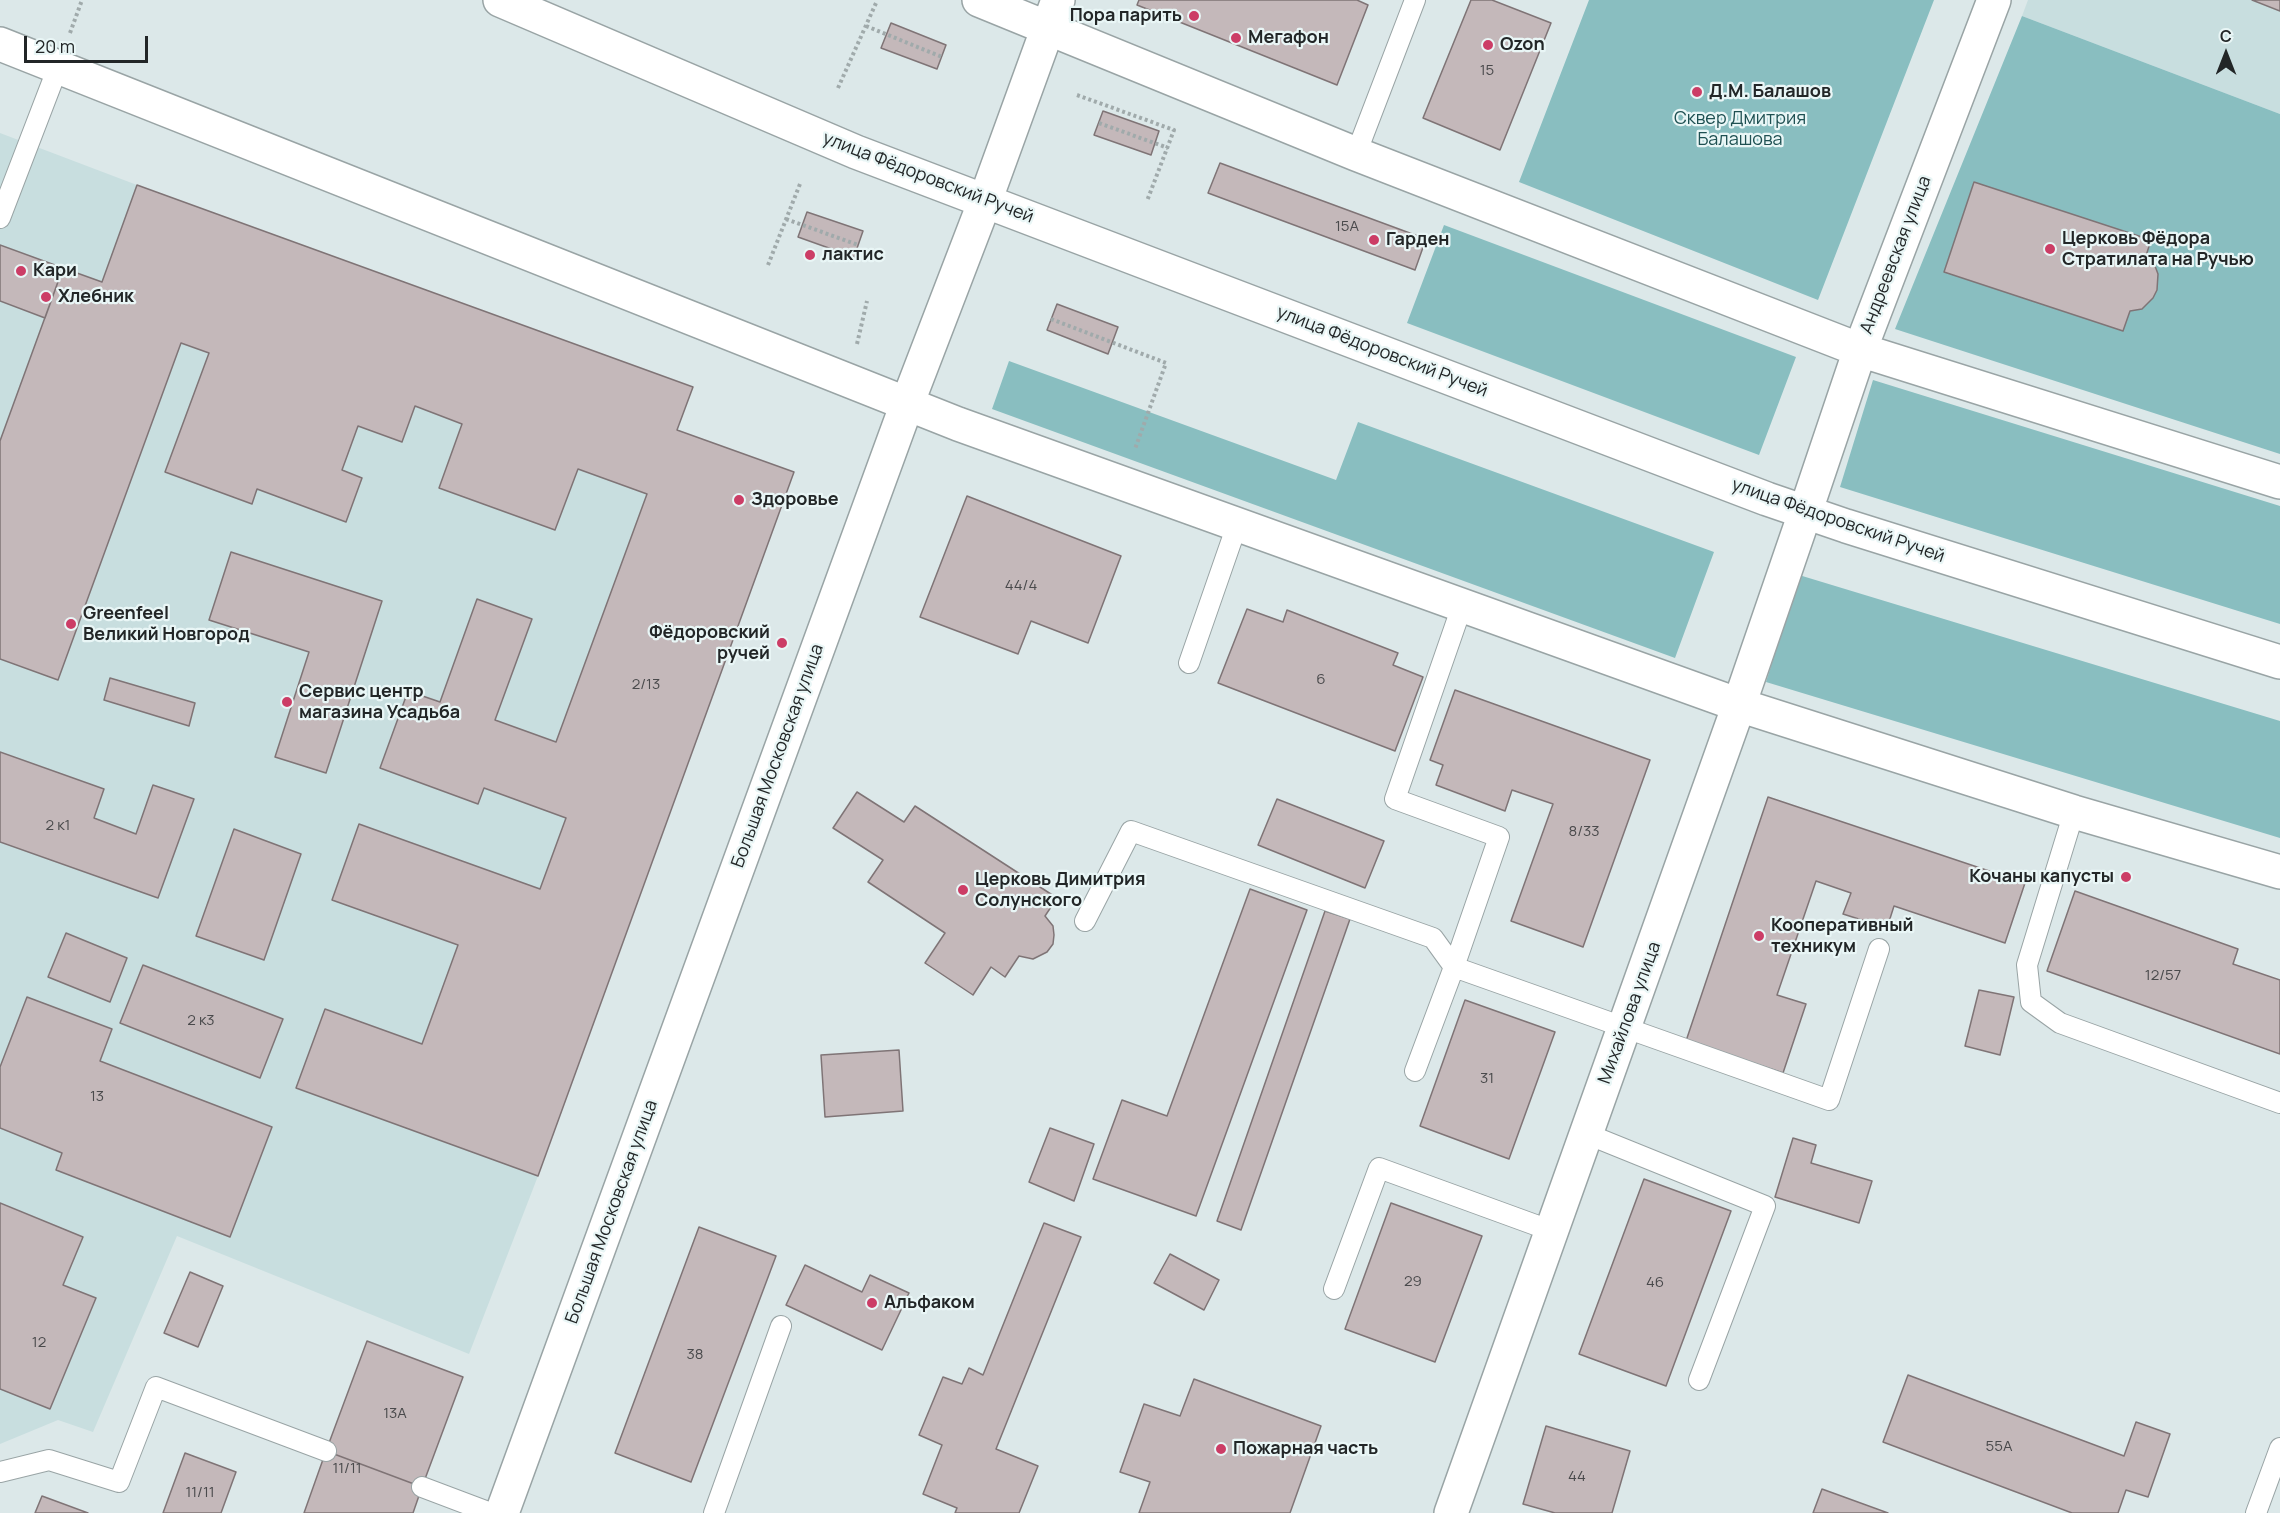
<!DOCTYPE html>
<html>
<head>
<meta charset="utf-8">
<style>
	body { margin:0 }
	#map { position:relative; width:2280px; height:1513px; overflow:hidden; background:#dce8e9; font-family:Manrope,sans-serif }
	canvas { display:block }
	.north { position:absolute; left:2196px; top:24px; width:60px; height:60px; -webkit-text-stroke:4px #e9f6f6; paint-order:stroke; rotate:0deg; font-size:16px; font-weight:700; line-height:24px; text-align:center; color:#222627 }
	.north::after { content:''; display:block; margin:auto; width:21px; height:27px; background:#222627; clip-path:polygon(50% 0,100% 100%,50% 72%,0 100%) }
	.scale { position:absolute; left:24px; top:36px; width:124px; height:27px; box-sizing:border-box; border:3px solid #222627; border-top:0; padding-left:8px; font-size:18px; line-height:21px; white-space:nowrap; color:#222627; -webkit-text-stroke:4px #e9f6f6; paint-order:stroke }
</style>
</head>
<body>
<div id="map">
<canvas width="2280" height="1513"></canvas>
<div class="north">С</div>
<div class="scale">20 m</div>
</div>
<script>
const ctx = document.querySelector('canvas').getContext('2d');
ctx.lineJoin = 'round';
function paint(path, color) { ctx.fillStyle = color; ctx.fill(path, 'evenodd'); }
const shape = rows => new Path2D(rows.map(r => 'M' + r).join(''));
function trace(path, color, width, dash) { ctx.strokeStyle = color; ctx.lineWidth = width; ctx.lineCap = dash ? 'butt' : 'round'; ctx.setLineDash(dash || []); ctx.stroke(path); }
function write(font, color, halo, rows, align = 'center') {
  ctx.font = font + ' Manrope,sans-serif'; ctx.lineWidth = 4.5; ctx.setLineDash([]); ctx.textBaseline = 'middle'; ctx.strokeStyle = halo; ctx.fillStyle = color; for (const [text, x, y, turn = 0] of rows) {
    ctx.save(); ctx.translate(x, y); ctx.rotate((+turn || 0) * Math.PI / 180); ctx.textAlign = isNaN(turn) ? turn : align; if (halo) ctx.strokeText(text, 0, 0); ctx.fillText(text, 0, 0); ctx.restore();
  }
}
paint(shape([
	[2028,0,2280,0,2280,114,2022,16],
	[0,133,137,185,693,387,677,430,794,472,538,1176,469,1354,177,1236,93,1432,58,1420,0,1444]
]), '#c8dedf');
paint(shape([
	[1589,0,1934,0,1818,300,1519,182],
	[2022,16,2280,114,2280,454,1895,329],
	[1444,225,1796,357,1759,455,1407,323],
	[1009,361,1336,480,1358,422,1714,552,1675,658,992,409],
	[1873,380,2280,506,2280,624,1840,487],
	[1799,575,2280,721,2280,838,1766,682]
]), '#89bec0');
const building = shape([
	[1139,0,1357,0,1368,5,1337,85,1137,5,1139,0],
	[1471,0,1492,0,1551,23,1500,150,1423,118,1471,0],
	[2252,0,2280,0,2280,11,2252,0],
	[891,23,946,45,937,69,881,48,891,23],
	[1103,111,1159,131,1151,155,1094,135,1103,111],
	[1220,163,1426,239,1415,270,1208,193,1220,163],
	[1974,182,2151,240,2145,259,2155,266,2158,274,2157,290,2153,298,2142,309,2130,311,2123,331,1944,272,1974,182],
	[137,185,693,387,677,430,794,472,538,1176,296,1088,325,1009,422,1044,458,945,332,900,359,824,540,889,566,818,484,788,478,804,380,768,408,691,440,702,477,599,532,619,495,720,556,742,647,494,578,469,555,530,439,488,462,424,415,406,402,442,358,426,342,470,362,478,346,522,257,489,252,504,165,472,209,353,181,343,58,680,0,659,0,441,63,268,102,282,137,185],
	[807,212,863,231,854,257,798,237,807,212],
	[0,245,63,268,45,318,0,301,0,245],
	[1057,304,1118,327,1108,354,1047,330,1057,304],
	[967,496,1121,556,1088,643,1031,621,1018,654,920,617,967,496],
	[231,552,382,601,326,773,275,757,309,652,209,620,231,552],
	[1247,609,1283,622,1287,610,1398,653,1393,665,1423,677,1395,751,1218,683,1247,609],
	[110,678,195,703,189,726,104,700,110,678],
	[1455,690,1650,760,1583,947,1511,921,1553,804,1512,790,1505,811,1436,785,1443,765,1430,760,1455,690],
	[0,752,104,789,94,818,136,834,153,785,194,799,158,898,0,842,0,752],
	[857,792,904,822,915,806,1057,898,1045,916,1053,926,1054,935,1053,944,1047,952,1033,959,1019,956,1005,977,991,967,973,995,925,963,945,933,868,882,883,860,833,828,857,792],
	[1768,797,2025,883,2005,943,1894,906,1887,928,1843,914,1851,893,1816,881,1777,995,1806,1004,1783,1073,1686,1041,1768,797],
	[1277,799,1384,841,1365,888,1258,845,1277,799],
	[234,829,301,854,264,960,196,936,234,829],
	[1250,889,1307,910,1196,1216,1093,1179,1122,1100,1167,1116,1250,889],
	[2075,891,2238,949,2233,964,2280,980,2280,1054,2047,971,2075,891],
	[1325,911,1350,919,1241,1230,1217,1221,1325,911],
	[66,933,127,958,110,1002,48,977,66,933],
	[143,965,283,1019,260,1078,120,1023,143,965],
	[1979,990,2014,997,2000,1055,1965,1046,1979,990],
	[27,997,112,1029,100,1061,272,1127,230,1237,56,1170,62,1153,0,1128,0,1067,27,997],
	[1465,1000,1555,1032,1509,1159,1420,1126,1465,1000],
	[899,1050,903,1111,825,1117,821,1055,899,1050],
	[1050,1128,1094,1144,1074,1201,1029,1182,1050,1128],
	[1793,1138,1816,1145,1811,1163,1872,1181,1859,1223,1775,1197,1793,1138],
	[1644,1179,1731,1211,1666,1386,1579,1354,1644,1179],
	[0,1203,83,1237,63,1285,96,1298,50,1409,0,1389,0,1203],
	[1391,1203,1482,1236,1435,1362,1345,1329,1391,1203],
	[1044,1223,1081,1237,996,1449,1038,1466,1019,1513,955,1513,957,1508,923,1494,942,1445,919,1435,943,1377,962,1384,969,1368,983,1375,1044,1223],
	[699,1227,776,1256,691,1482,615,1453,699,1227],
	[1170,1254,1219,1280,1204,1310,1154,1283,1170,1254],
	[805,1265,862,1292,870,1275,909,1293,882,1350,786,1305,805,1265],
	[190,1272,223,1286,198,1347,164,1333,190,1272],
	[367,1341,463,1377,422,1487,326,1451,367,1341],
	[1908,1375,2124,1456,2136,1422,2170,1434,2148,1497,2126,1490,2118,1513,2072,1513,1883,1442,1908,1375],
	[1194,1379,1321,1426,1290,1513,1139,1513,1150,1482,1120,1472,1144,1404,1180,1416,1194,1379],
	[1546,1426,1630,1451,1612,1513,1555,1513,1523,1504,1546,1426],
	[326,1451,422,1487,413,1513,304,1513,326,1451],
	[185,1453,236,1472,221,1513,163,1513,185,1453],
	[1822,1489,1888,1513,1813,1513,1822,1489],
	[42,1496,88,1513,35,1513,42,1496]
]);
paint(building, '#c4b8ba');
trace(building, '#7f7476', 1.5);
const lane = shape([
	[1356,154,1415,0],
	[0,218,58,67],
	[1189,663,1237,525],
	[2074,812,2027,965,2031,1002,2060,1023,2280,1103],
	[1085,921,1131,831,1433,938,1454,967],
	[1454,967,1499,837,1395,799,1462,606],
	[1415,1071,1454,967,1829,1100,1879,949],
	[1587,1134,1765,1206,1699,1380],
	[1334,1289,1379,1168,1552,1231],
	[0,1472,49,1460,119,1482,156,1387,326,1451],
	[422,1487,491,1513],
	[714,1513,781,1326],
	[2256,1513,2280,1448]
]);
const street = shape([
	[979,0,1356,154,1860,350,2280,482],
	[0,44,958,424,1739,705,2074,812,2280,872],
	[1805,513,1860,350,1994,0]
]);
const secondary = shape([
	[502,1513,907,404,985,201,1058,0],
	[1451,1513,1739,705,1805,513]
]);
const primary = shape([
	[500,0,856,152,1767,499,1846,526,2280,662]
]);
trace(lane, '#99a4a5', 22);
trace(street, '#99a4a5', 36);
trace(secondary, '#99a4a5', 36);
trace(primary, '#99a4a5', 36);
trace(shape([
	[866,26,942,57],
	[70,33,82,0],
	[838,88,876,3],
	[1077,95,1174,130,1147,201],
	[1099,123,1168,148],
	[786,219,858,245],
	[768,265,800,184],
	[1051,319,1166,363,1135,449],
	[857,344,867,301]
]), '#a0aaab', 4, [3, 3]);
trace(lane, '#fff', 20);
trace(street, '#fff', 33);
trace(secondary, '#fff', 33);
trace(primary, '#fff', 33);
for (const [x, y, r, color] of [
	[1194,16,6,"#cc3d66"],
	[1236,38,6,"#cc3d66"],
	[1488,45,6,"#cc3d66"],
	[1697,92,6,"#cc3d66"],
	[1374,240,6,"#cc3d66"],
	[2050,249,6,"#cc3d66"],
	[810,255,6,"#cc3d66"],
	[21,271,6,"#cc3d66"],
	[46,297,6,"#cc3d66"],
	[739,500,6,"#cc3d66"],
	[71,624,6,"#cc3d66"],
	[782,643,6,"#cc3d66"],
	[287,702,6,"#cc3d66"],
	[2126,877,6,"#cc3d66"],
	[963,890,6,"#cc3d66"],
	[1759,936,6,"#cc3d66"],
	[872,1303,6,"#cc3d66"],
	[1221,1449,6,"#cc3d66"]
]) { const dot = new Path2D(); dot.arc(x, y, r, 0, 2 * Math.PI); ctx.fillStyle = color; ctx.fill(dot); trace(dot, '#e9f6f6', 2); }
write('15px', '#4a4a4c', null, [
	["15",1487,71],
	["15А",1347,227],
	["44/4",1021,586],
	["6",1321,680],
	["2/13",646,685],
	["2 к1",58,826],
	["8/33",1584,832],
	["12/57",2163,976],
	["2 к3",201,1021],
	["31",1487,1079],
	["13",97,1097],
	["29",1413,1282],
	["46",1655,1283],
	["12",39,1343],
	["38",695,1355],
	["13А",395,1414],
	["55А",1999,1447],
	["11/11",347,1469],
	["44",1577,1477],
	["11/11",200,1493]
]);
write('bold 18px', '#222627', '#e9f6f6', [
	["Пора парить",1182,16,"right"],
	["Мегафон",1248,38],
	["Ozon",1500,45],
	["Д.М. Балашов",1709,92],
	["Церковь Фёдора",2062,239],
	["Стратилата на Ручью",2062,260],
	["Гарден",1386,240],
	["лактис",822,255],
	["Кари",33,271],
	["Хлебник",58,297],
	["Здоровье",751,500],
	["Greenfeel",83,614],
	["Великий Новгород",83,635],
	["Фёдоровский",770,633,"right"],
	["ручей",770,654,"right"],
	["Сервис центр",299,692],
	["магазина Усадьба",299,713],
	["Кочаны капусты",2114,877,"right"],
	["Церковь Димитрия",975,880],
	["Солунского",975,901],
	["Кооперативный",1771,926],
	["техникум",1771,947],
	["Альфаком",884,1303],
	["Пожарная часть",1233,1449]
], 'left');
write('18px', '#1e5052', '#e9f6f6', [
	["Сквер Дмитрия",1740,119],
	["Балашова",1740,140]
]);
write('18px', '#222627', '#e9f6f6', [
	["улица Фёдоровский Ручей",928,178,21],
	["Андреевская улица",1896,255,-69],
	["улица Фёдоровский Ручей",1382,352,21],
	["улица Фёдоровский Ручей",1838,521,19],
	["Большая Московская улица",778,756,-70],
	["Михайлова улица",1630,1013,-70],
	["Большая Московская улица",612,1212,-70]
]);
</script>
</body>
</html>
